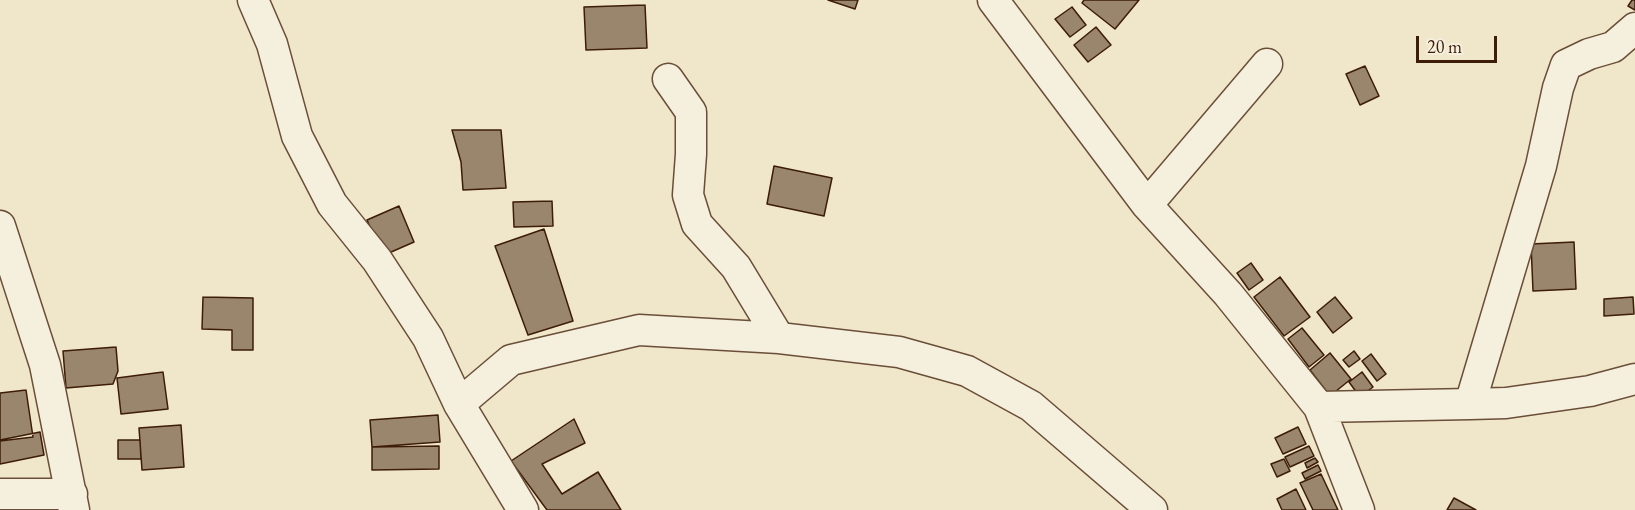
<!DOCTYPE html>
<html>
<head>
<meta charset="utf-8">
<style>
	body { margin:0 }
	#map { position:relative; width:1635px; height:510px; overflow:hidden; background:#f0e6ca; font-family:"EB Garamond",serif }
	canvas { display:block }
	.scale { position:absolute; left:1416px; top:36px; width:81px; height:27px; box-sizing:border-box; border:3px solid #3d1c08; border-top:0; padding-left:8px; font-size:18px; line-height:21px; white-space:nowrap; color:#3d1c08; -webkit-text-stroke:4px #f5efdd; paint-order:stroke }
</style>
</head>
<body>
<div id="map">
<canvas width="1635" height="510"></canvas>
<div class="scale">20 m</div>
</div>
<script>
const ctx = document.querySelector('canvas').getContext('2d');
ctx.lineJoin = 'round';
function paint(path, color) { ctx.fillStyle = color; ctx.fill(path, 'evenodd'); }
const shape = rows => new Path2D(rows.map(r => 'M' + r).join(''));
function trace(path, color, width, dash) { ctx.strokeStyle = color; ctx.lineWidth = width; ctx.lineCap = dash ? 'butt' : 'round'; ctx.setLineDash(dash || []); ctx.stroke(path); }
const building = shape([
	[828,0,858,0,855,9,828,0],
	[1084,0,1139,0,1115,29,1082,3,1084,0],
	[1632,0,1635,0,1635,10,1628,6,1632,0],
	[645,5,647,48,586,50,584,7,645,5],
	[1072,7,1086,25,1070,37,1055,19,1072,7],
	[1096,27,1111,45,1088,62,1074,45,1096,27],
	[1365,66,1379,96,1360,105,1346,74,1365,66],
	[452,130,501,130,506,188,463,190,461,162,452,130],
	[774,166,832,178,824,216,767,204,774,166],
	[552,201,553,226,514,227,513,202,552,201],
	[399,206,414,242,382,256,367,220,399,206],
	[544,229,573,321,528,335,495,246,544,229],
	[1574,242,1576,289,1533,291,1531,244,1574,242],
	[1251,263,1263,280,1249,290,1237,273,1251,263],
	[1280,277,1310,317,1284,336,1254,297,1280,277],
	[203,297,253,298,253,350,232,350,232,330,202,329,203,297],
	[1335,297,1352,318,1333,333,1317,312,1335,297],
	[1633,297,1634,314,1604,316,1604,299,1633,297],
	[1302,328,1324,355,1309,367,1288,339,1302,328],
	[116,347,118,371,113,384,66,388,63,351,116,347],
	[1354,351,1360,359,1349,367,1343,360,1354,351],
	[1330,353,1351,379,1330,396,1310,370,1330,353],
	[1371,354,1386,374,1377,381,1362,361,1371,354],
	[163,372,168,409,121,414,117,378,163,372],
	[1362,372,1373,387,1360,397,1349,382,1362,372],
	[26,390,33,437,0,441,0,393,26,390],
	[438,415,440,442,372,447,370,420,438,415],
	[574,419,585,443,542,464,562,494,598,472,621,510,547,510,511,461,574,419],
	[181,425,184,467,142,470,139,428,181,425],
	[1298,427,1306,444,1283,454,1275,438,1298,427],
	[40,432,44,455,0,464,0,440,40,432],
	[118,440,140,440,141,459,118,459,118,440],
	[439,446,439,469,372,470,372,447,439,446],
	[1309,446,1314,456,1290,467,1285,457,1309,446],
	[1315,458,1318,462,1307,468,1305,463,1315,458],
	[1284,459,1290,471,1277,477,1271,464,1284,459],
	[1318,465,1321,471,1305,479,1302,473,1318,465],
	[1321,474,1338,510,1313,510,1300,483,1321,474],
	[1296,489,1306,510,1282,510,1277,499,1296,489],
	[1454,498,1476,510,1447,510,1454,498]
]);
paint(building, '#9a856d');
trace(building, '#3d1c08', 1.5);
const minor = shape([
	[253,0,272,44,297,136,332,204,377,260,428,338,459,404,523,510],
	[993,0,1147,205,1228,294,1319,407,1359,510],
	[668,79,691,112,691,154,688,195,697,224,736,267,779,338],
	[1147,205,1267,64],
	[0,226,45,365,74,510],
	[459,404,511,360,639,330,779,338,899,352,967,371,1031,406,1152,510],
	[1470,404,1506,403,1590,391,1635,379],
	[1319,407,1470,404,1541,166,1558,88,1566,65,1589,54,1613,47,1635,28],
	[0,494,72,494]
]);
trace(minor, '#6a4e38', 33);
trace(minor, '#f5efdd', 30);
</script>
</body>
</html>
